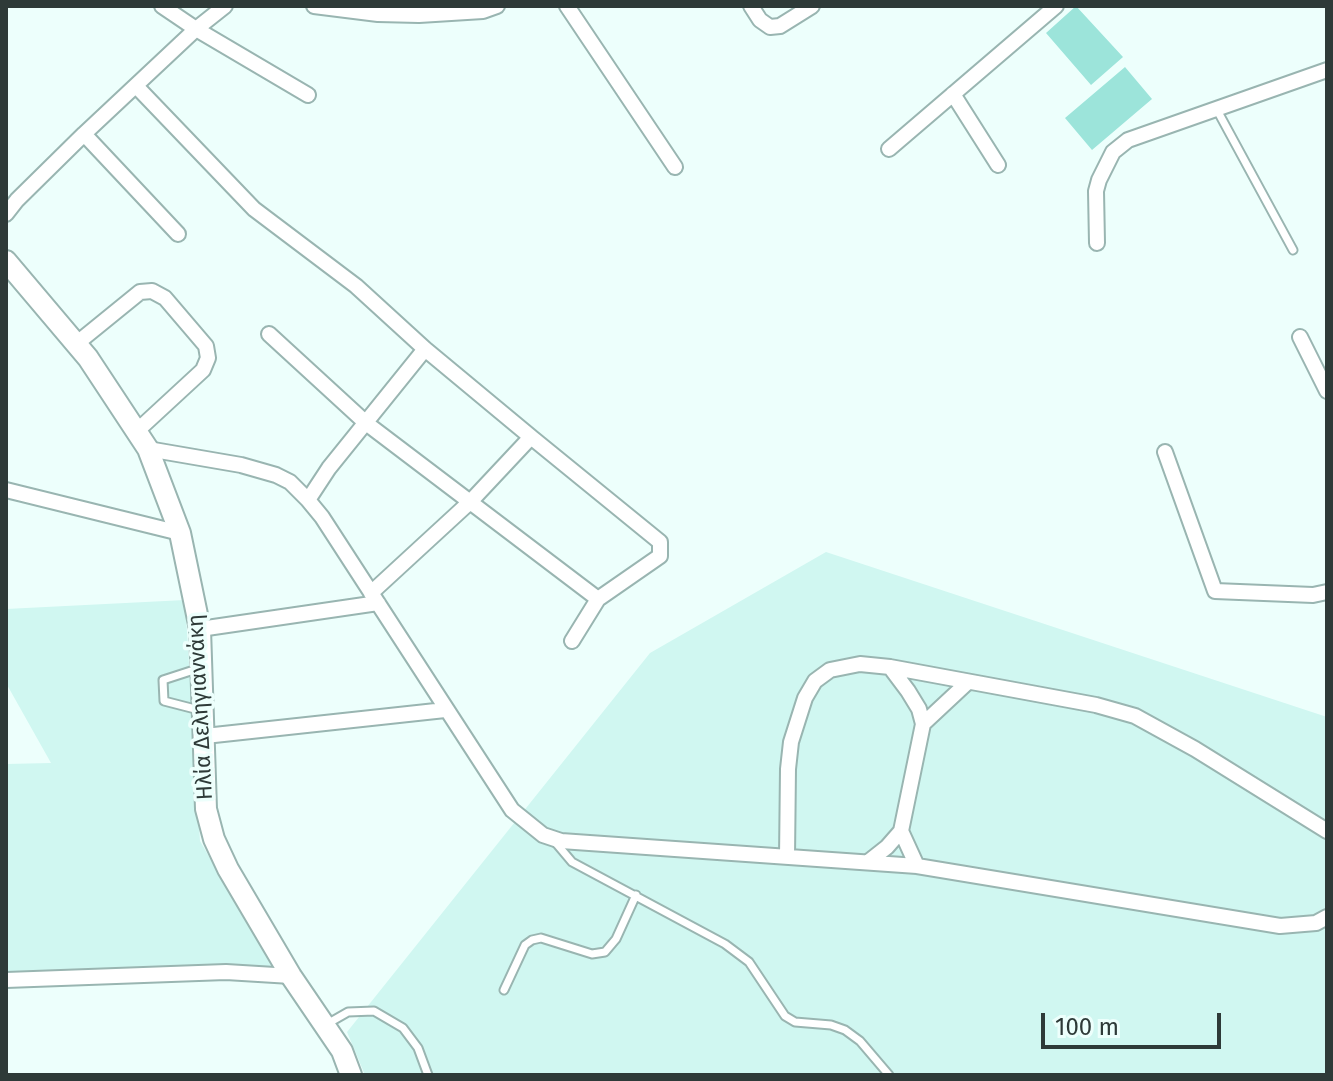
<!DOCTYPE html>
<html>
<head>
<meta charset="utf-8">
<style>
	body { margin:0 }
	#map { position:relative; width:1333px; height:1081px; overflow:hidden; background:#edfffc; font-family:"Fira Sans",sans-serif }
	canvas { display:block }
	.frame { position:absolute; inset:0; border:8px solid #2e3a38; pointer-events:none }
	.scale { position:absolute; left:1041px; top:1013px; width:180px; height:36px; box-sizing:border-box; border:4px solid #2e3a38; border-top:0; padding-left:10px; font-size:24px; line-height:28px; white-space:nowrap; color:#2e3a38; -webkit-text-stroke:6px #edfffc; paint-order:stroke }
</style>
</head>
<body>
<div id="map">
<canvas width="1333" height="1081"></canvas>
<div class="frame"></div>
<div class="scale">100 m</div>
</div>
<script>
const ctx = document.querySelector('canvas').getContext('2d');
ctx.lineJoin = 'round';
function paint(path, color) { ctx.fillStyle = color; ctx.fill(path, 'evenodd'); }
const shape = rows => new Path2D(rows.map(r => 'M' + r).join(''));
function trace(path, color, width, dash) { ctx.strokeStyle = color; ctx.lineWidth = width; ctx.lineCap = dash ? 'butt' : 'round'; ctx.setLineDash(dash || []); ctx.stroke(path); }
function write(font, color, halo, rows, align = 'center') {
  ctx.font = font + ' "Fira Sans",sans-serif'; ctx.lineWidth = 7; ctx.setLineDash([]); ctx.textBaseline = 'middle'; ctx.strokeStyle = halo; ctx.fillStyle = color; for (const [text, x, y, turn = 0] of rows) {
    ctx.save(); ctx.translate(x, y); ctx.rotate((+turn || 0) * Math.PI / 180); ctx.textAlign = isNaN(turn) ? turn : align; if (halo) ctx.strokeText(text, 0, 0); ctx.fillText(text, 0, 0); ctx.restore();
  }
}
paint(shape([
	[826,552,1327,717,1327,1075,365,1075,347,1032,650,653],
	[185,600,200,841,275,969,6,975,6,764,51,763,6,683,6,609]
]), '#d0f7f1');
paint(shape([
	[1076,6,1123,57,1091,85,1046,33],
	[1125,67,1152,99,1092,150,1065,118]
]), '#9ce4da');
const lane = shape([
	[1217,110,1293,250],
	[199,710,164,701,163,680,200,668],
	[556,843,572,862,725,944,749,962,785,1016,795,1022,831,1025,845,1030,860,1041,889,1075],
	[504,990,525,945,532,940,541,938,592,954,605,952,616,939,636,895],
	[327,1024,348,1012,374,1011,403,1028,418,1048,428,1075]
]);
const street = shape([
	[162,6,196,29,308,95],
	[314,6,378,14,419,15,483,11,497,6],
	[567,6,675,167],
	[751,6,760,20,770,27,780,26,812,6],
	[137,87,254,209,356,286,425,349,531,437,471,501,371,593],
	[953,94,998,165],
	[84,134,178,234],
	[889,149,1056,6],
	[6,214,17,200,84,134,196,29,225,6],
	[1097,243,1096,191,1099,180,1113,152,1128,140,1327,70],
	[269,334,366,423,598,599,572,641],
	[1300,337,1327,391],
	[76,344,140,292,152,291,165,298,206,346,208,358,203,370,138,430],
	[531,437,660,542,660,556,598,599],
	[148,449,241,465,276,475,290,482,308,500,322,517,512,810,543,835,561,841,917,866,1280,926,1316,923,1327,917],
	[1165,452,1215,591,1313,595,1327,592],
	[6,490,180,533],
	[308,500,329,468,425,349],
	[200,629,378,603],
	[923,724,968,682],
	[205,736,445,710],
	[901,831,917,866],
	[787,857,788,769,791,742,805,698,815,681,830,670,860,664,890,667,1096,705,1135,716,1195,749,1327,831],
	[868,862,887,847,901,831,923,724,919,709,908,691,890,667],
	[6,980,226,972,291,976]
]);
const secondary = shape([
	[6,261,88,358,148,449,180,533,200,629,206,809,214,839,228,869,291,976,342,1051,351,1075]
]);
trace(lane, '#99b5b1', 11);
trace(street, '#99b5b1', 18);
trace(secondary, '#99b5b1', 24);
trace(lane, '#fff', 7);
trace(street, '#fff', 14);
trace(secondary, '#fff', 20);
write('22px', '#2e3a38', '#edfffc', [
	["Ηλία Δεληγιαννάκη",201,707,-93]
]);
</script>
</body>
</html>
